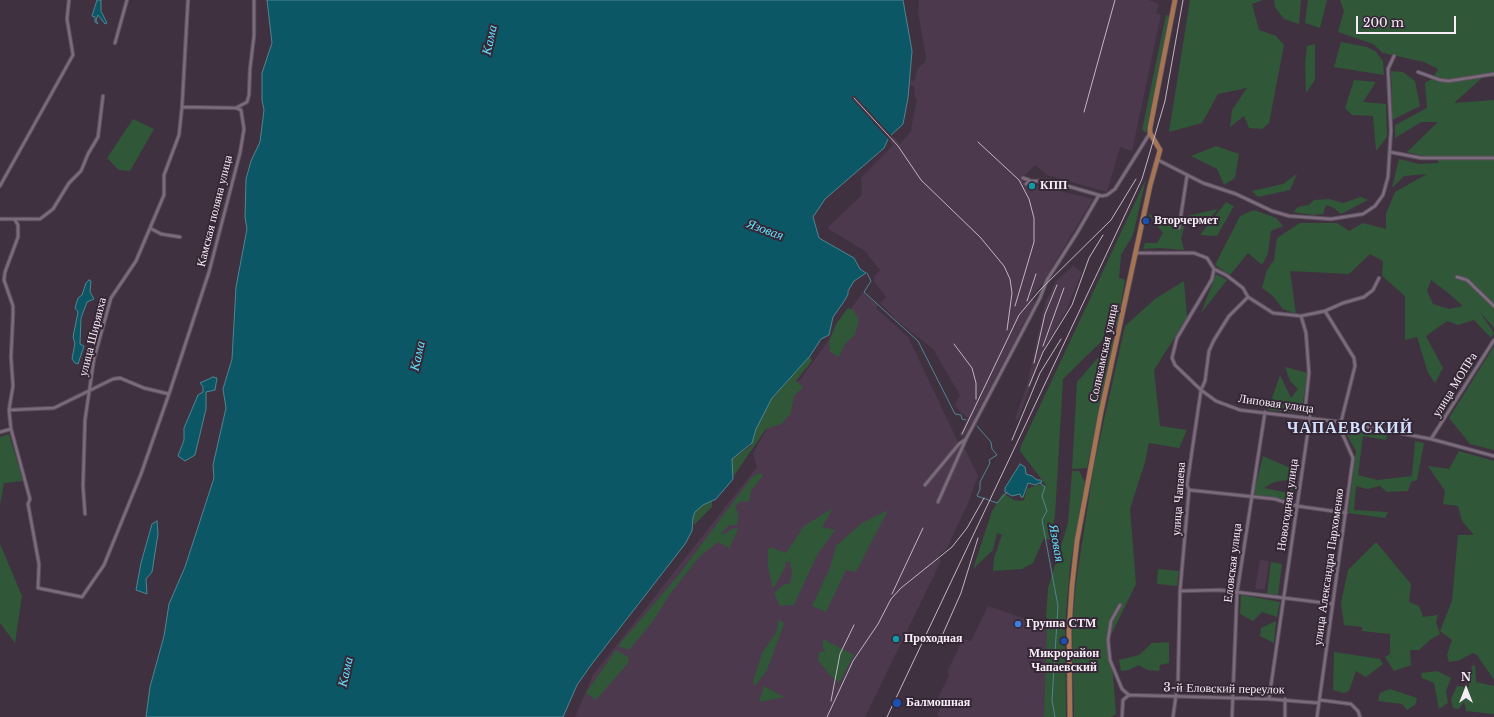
<!DOCTYPE html>
<html>
<head>
<meta charset="utf-8">
<style>
	body { margin:0 }
	#map { position:relative; width:1494px; height:717px; overflow:hidden; background:#403140; font-family:"Libre Baskerville",serif }
	canvas { display:block }
	.north { position:absolute; left:1446px; top:669px; width:40px; height:40px; -webkit-text-stroke:3px #352736; paint-order:stroke; rotate:0deg; font-size:11px; font-weight:700; line-height:16px; text-align:center; color:#f7edf7 }
	.north::after { content:''; display:block; margin:auto; width:14px; height:18px; background:#f7edf7; clip-path:polygon(50% 0,100% 100%,50% 72%,0 100%) }
	.scale { position:absolute; left:1356px; top:16px; width:100px; height:18px; box-sizing:border-box; border:2px solid #f7edf7; border-top:0; padding-left:5px; font-size:12px; line-height:14px; white-space:nowrap; color:#f7edf7; -webkit-text-stroke:3px #352736; paint-order:stroke }
</style>
</head>
<body>
<div id="map">
<canvas width="1494" height="717"></canvas>
<div class="north">N</div>
<div class="scale">200 m</div>
</div>
<script>
const ctx = document.querySelector('canvas').getContext('2d');
ctx.lineJoin = 'round';
function paint(path, color) { ctx.fillStyle = color; ctx.fill(path, 'evenodd'); }
const shape = rows => new Path2D(rows.map(r => 'M' + r).join(''));
function trace(path, color, width, dash) { ctx.strokeStyle = color; ctx.lineWidth = width; ctx.lineCap = dash ? 'butt' : 'round'; ctx.setLineDash(dash || []); ctx.stroke(path); }
function write(font, color, halo, rows, align = 'center') {
  ctx.font = font + ' "Libre Baskerville",serif'; ctx.lineWidth = 4; ctx.setLineDash([]); ctx.textBaseline = 'middle'; ctx.strokeStyle = halo; ctx.fillStyle = color; for (const [text, x, y, turn = 0] of rows) {
    ctx.save(); ctx.translate(x, y); ctx.rotate((+turn || 0) * Math.PI / 180); ctx.textAlign = isNaN(turn) ? turn : align; if (halo) ctx.strokeText(text, 0, 0); ctx.fillText(text, 0, 0); ctx.restore();
  }
}
paint(shape([
	[919,0,1149,0,1159,4,1156,13,1161,15,1132,151,1120,147,1107,192,1047,175,1035,165,1021,179,1028,186,1034,185,1093,199,1040,287,1031,297,1035,302,964,437,959,435,968,418,960,412,955,405,960,395,933,349,899,322,880,303,886,297,874,281,874,277,880,270,865,251,827,228,862,195,861,178,893,145,851,98,854,95,900,144,912,130,911,128,917,100,915,96,914,86,906,84,907,80,914,81,918,68,925,62,926,57,918,12],
	[1073,266,1082,272,1067,309,1042,353,1040,357,1041,358,1018,420,1015,419,1027,385,1045,304,1056,281],
	[863,292,878,305,876,308,908,337,958,442,965,449,978,476,968,503,947,548,938,556,941,561,865,717,575,717,593,675,757,467,753,453,793,384,800,380],
	[1260,560,1269,561,1265,589,1255,589],
	[988,606,1046,626,1056,706,1055,717,941,717,937,715,942,705,936,701,950,674,947,672,963,639,971,641]
]), '#4c394d');
paint(shape([
	[1190,0,1263,0,1252,4,1259,30,1276,36,1284,45,1269,123,1262,129,1249,128,1244,116,1230,127,1232,110,1247,88,1218,94,1202,123,1169,132],
	[1274,0,1301,0,1299,24,1284,19,1275,7],
	[1308,0,1327,0,1320,28,1305,23],
	[1340,0,1494,0,1494,77,1483,77,1454,103,1494,100,1494,328,1480,312,1494,333,1491,338,1474,320,1458,325,1447,321,1426,336,1443,368,1435,383,1428,373,1417,337,1405,340,1405,296,1382,276,1383,261,1370,254,1349,274,1290,271,1296,314,1283,309,1273,296,1262,288,1267,270,1274,260,1277,238,1300,223,1337,223,1349,231,1363,223,1386,229,1386,214,1395,192,1427,174,1404,176,1392,188,1399,159,1419,164,1438,163,1438,157,1423,156,1407,152,1438,122,1421,122,1395,138,1395,125,1427,108,1425,83,1433,78,1438,69,1424,62,1383,53,1373,44,1338,32,1344,11],
	[1431,280,1447,292,1463,306,1449,309,1433,304,1427,291],
	[1166,15,1170,16,1146,133,1142,130],
	[1341,42,1367,47,1375,51,1383,61,1384,75,1334,67],
	[1315,44,1315,80,1306,93,1305,64,1307,46],
	[1391,71,1403,72,1415,81,1420,106,1392,120],
	[1354,80,1376,82,1363,102,1386,104,1387,137,1376,151,1373,116,1352,115,1345,108],
	[133,119,154,129,130,171,119,170,107,158],
	[1216,146,1239,154,1235,178,1224,185,1217,169,1191,156],
	[1297,174,1290,190,1258,197,1252,191,1283,184],
	[1146,179,1133,235,1121,255,1119,278,1125,280,1117,326,1063,379,1055,515,1050,540,1044,538,1033,563,1022,569,993,571,994,558,1002,535,997,533,993,550,973,569,992,511,1003,493,1014,500,1021,501,1024,500,1027,489,1037,485,1046,485,1020,451,1021,446],
	[1361,197,1368,200,1341,214,1334,208,1326,205,1323,214,1313,215,1293,212,1298,207,1309,205,1314,200,1329,199,1343,203],
	[1226,202,1234,206,1217,236,1200,235],
	[1218,209,1207,221,1186,222,1181,238,1184,250,1159,248,1143,249,1145,243,1157,243,1163,233,1148,214,1169,220],
	[1254,210,1276,218,1283,226,1271,231,1268,253,1262,265,1248,253,1230,275,1215,265,1240,216],
	[1216,274,1227,280,1201,313],
	[1184,281,1187,318,1154,370,1160,426,1187,430,1179,448,1149,443,1145,462,1130,509,1136,584,1110,637,1116,714,1111,717,1074,717,1072,628,1076,583,1094,465,1125,326,1155,299],
	[848,308,853,310,859,320,855,334,845,344,839,357,830,352,829,341,836,324],
	[1114,339,1087,468,1072,469,1077,382],
	[1494,346,1494,450,1470,444,1449,418],
	[810,356,812,361,796,381,803,387,794,396,791,413,781,424,766,429,733,477,732,459,751,446,756,429,772,398],
	[1285,367,1308,373,1301,413,1268,410,1280,375,1291,398,1298,389,1290,381],
	[1359,429,1387,435,1386,440,1363,436,1358,475,1377,480,1412,476,1415,441,1424,443,1417,480,1411,482,1408,491,1387,492,1380,486,1367,489,1356,486,1354,510,1388,512,1385,518,1348,513,1356,451,1344,430],
	[9,434,23,481,4,483,0,505,0,437],
	[1459,451,1494,461,1494,680,1477,655,1473,653,1460,660,1449,662,1447,655,1452,640,1440,631,1452,601,1458,535,1474,535,1462,521,1458,506,1443,504,1445,491,1428,466,1449,469],
	[1263,456,1297,471,1296,479,1274,482,1264,488,1289,493,1294,481,1297,485,1292,502,1253,495],
	[1072,471,1079,471,1085,482,1070,566,1065,625,1046,618,1048,588,1068,523],
	[760,473,763,475,751,491,749,502,741,501,735,506,738,513,737,525,729,525,722,533,723,535,732,529,737,528,737,532,729,548,718,542,699,557,670,594,653,621,629,650,618,646,677,577,752,477],
	[712,501,712,507,694,525,693,517,695,512,699,507],
	[833,508,822,527,835,530,817,555,794,605,780,606,774,593,783,585,790,583,792,573,790,562,786,561,785,568,773,589,768,567,768,550,770,547,786,553,804,526],
	[888,510,856,572,846,570,826,612,812,606,830,568,836,546,862,523],
	[1376,542,1411,584,1409,602,1419,606,1423,617,1438,615,1436,622,1440,634,1430,640,1419,650,1410,650,1411,665,1394,671,1385,657,1390,654,1390,634,1362,631,1362,627,1344,625,1341,603,1348,570],
	[0,544,22,596,15,643,0,623],
	[1271,562,1282,564,1278,595,1267,594],
	[1158,569,1179,571,1177,586,1157,584],
	[1241,595,1280,602,1277,617,1262,612,1253,621,1240,614],
	[779,619,784,624,767,670,755,686,753,682,762,653,776,633],
	[1276,621,1274,643,1260,636,1261,628],
	[1047,624,1065,630,1066,717,1044,717],
	[823,639,854,655,839,683,830,675,818,660,819,652,826,651,823,649],
	[1169,642,1169,663,1160,665,1159,671,1147,670,1139,665,1129,670,1121,671,1119,660,1139,655,1152,643],
	[616,650,628,657,629,662,596,700,586,693],
	[1334,652,1380,659,1383,664,1366,677,1356,671,1349,691,1343,693,1333,690],
	[1475,665,1476,682,1494,686,1494,714,1466,711,1464,702,1459,709,1453,708,1451,699,1457,686,1469,687,1472,666],
	[1437,671,1451,678,1446,691,1448,703,1439,709,1434,683,1422,678,1421,673],
	[764,686,773,691,784,697,759,702],
	[1390,689,1417,698,1415,705,1407,710,1402,704,1378,701,1380,693]
]), '#305738');
const water = shape([
	[97,0,101,0,101,11,107,23,105,24,98,15,96,20,98,24,95,22,95,17,92,16,97,0],
	[267,0,903,0,912,51,908,98,903,124,889,137,884,148,825,199,813,217,819,238,854,258,860,269,866,273,854,281,848,291,848,294,845,300,833,317,829,335,821,339,810,356,772,398,756,429,752,443,732,459,733,479,716,499,703,505,695,512,693,517,692,531,685,544,591,665,577,685,563,717,146,717,150,687,164,636,169,604,185,567,214,478,213,465,226,408,223,389,232,359,236,287,247,229,245,217,246,179,251,161,260,142,264,110,262,100,262,73,272,43,267,0],
	[89,280,91,281,90,292,94,299,87,302,81,318,80,344,84,346,78,364,75,363,72,359,75,343,73,337,78,312,75,308,78,298,82,295,86,283,89,280],
	[213,377,217,378,215,390,206,392,206,409,195,455,185,461,178,456,184,440,184,428,198,395,203,392,203,387,200,383,213,377],
	[1020,464,1025,467,1026,474,1032,476,1037,480,1041,480,1042,482,1035,485,1028,483,1023,497,1021,497,1020,494,1012,496,1005,492,1005,488,1020,464],
	[157,521,158,534,152,572,146,579,147,594,136,590,141,563,152,524,157,521]
]);
paint(water, '#0b5765');
trace(water, '#528491', 1);
paint(shape([
	[854,95,893,137,890,141,851,98]
]), '#403140');
trace(shape([
	[867,273,871,281,864,292,918,341,955,414,961,415,962,419,966,420],
	[977,426,991,442,992,449,997,455,989,460,990,463,980,482,980,489,977,496,997,503,1007,492],
	[1040,483,1045,487,1042,496,1047,511,1042,520,1058,606,1052,700,1055,717]
]), '#528491', 1);
const street = shape([
	[115,43,127,0],
	[1418,72,1440,80,1449,81,1494,74],
	[236,108,247,102,249,95,250,69,254,36,254,0],
	[1390,152,1421,158,1494,158],
	[1158,160,1203,183,1236,194,1272,211,1289,216,1331,219,1363,214,1375,206,1383,195,1388,177,1391,130,1388,69,1394,56],
	[1023,178,1029,180],
	[1026,184,1030,181,1050,181,1102,196,1107,195,1115,189,1150,133],
	[0,186,73,55,67,19,69,0],
	[0,219,40,219,53,209,69,183,81,171,88,154,98,137,103,96],
	[15,220,18,225,18,237,5,272,4,280,13,306,13,315,11,357,13,386,9,410,11,429,30,499,28,504,39,564,38,588,82,597,104,565,141,474,169,394],
	[150,228,161,234,180,237],
	[1179,228,1187,176],
	[1136,253,1194,253,1207,258,1214,269,1226,275,1243,288,1248,297,1273,313,1301,316,1325,311,1343,303,1364,297,1373,290,1379,278],
	[1214,269,1212,279,1177,338,1172,358,1175,365,1201,390,1216,401,1240,410,1341,422,1431,439,1494,456],
	[1457,277,1467,280,1494,306],
	[9,410,54,408,113,379,120,378,144,388,169,394,209,272,240,153,244,129,241,110,236,108,182,107,188,0],
	[0,432,11,429],
	[1431,439,1494,340],
	[925,485,959,444,966,439],
	[1189,490,1275,499,1297,506,1346,513],
	[938,502,966,439,1040,298,1047,280,1077,233,1099,195],
	[85,514,83,486,85,420,94,359,111,298,136,261,164,195,164,175,179,135,182,107],
	[1180,591,1220,590,1333,604],
	[1120,605,1111,621,1108,640,1110,660,1122,689,1129,695],
	[1129,695,1269,699,1319,703],
	[1269,699,1310,417,1305,410,1309,373,1306,333,1301,316],
	[1320,700,1351,704,1358,711,1360,717],
	[1122,717,1123,700,1129,695],
	[1173,717,1178,681,1180,591,1189,490,1187,485,1201,390,1205,381,1209,351,1214,340,1229,316,1248,297],
	[1232,717,1237,593,1265,412],
	[1285,717,1285,699],
	[1317,717,1353,458,1342,433,1341,422,1355,366,1354,358,1325,311]
]);
const primary = shape([
	[1070,717,1069,630,1072,586,1077,541,1101,412,1150,186,1160,150,1150,133,1150,128,1175,0]
]);
trace(street, '#5c505d', 4.5);
trace(primary, '#5c505d', 6);
trace(street, '#7c6b7d', 2.5);
trace(primary, '#a57452', 4.5);
trace(shape([
	[854,98,898,146,921,180,980,237,1004,266,1010,279,1012,293,1007,330],
	[1084,112,1115,0],
	[978,142,1019,180,1029,199,1034,218,1034,242,1015,306],
	[1027,301,1036,274],
	[954,344,972,368,976,383,976,399],
	[1043,346,1064,288],
	[1034,363,1045,314,1057,285],
	[1029,386,1043,352,1072,305,1089,258,1103,235],
	[962,434,1019,315,1040,290,1111,220,1136,179],
	[1012,440,1040,373,1061,339],
	[892,594,923,528],
	[942,636,961,593,978,538],
	[831,701,840,654,854,625],
	[827,717,853,661,878,624,891,599,901,588,952,547,967,528,984,498],
	[887,717,1142,179,1165,101,1183,0]
]), '#c1b5c1', 1);
for (const [x, y, r, color] of [
	[1032,186,4,"#0f9aa8"],
	[1146,221,4,"#1a4fb4"],
	[1018,624,4,"#3f7fe0"],
	[896,639,4,"#0f9aa8"],
	[1064,641,4,"#1a4fb4"],
	[897,703,5,"#1a4fb4"]
]) { const dot = new Path2D(); dot.arc(x, y, r, 0, 2 * Math.PI); ctx.fillStyle = color; ctx.fill(dot); trace(dot, '#352736', 1.5); }
write('bold 12px', '#f7edf7', '#352736', [
	["КПП",1040,186],
	["Вторчермет",1154,221],
	["Группа СТМ",1026,624],
	["Проходная",904,639],
	["Микрорайон",1064,654,"center"],
	["Чапаевский",1064,668,"center"],
	["Балмошная",906,703]
], 'left');
write('12px', '#f7edf7', '#352736', [
	["Камская поляна улица",215,211,-76],
	["улица Ширяиха",93,337,-76],
	["Соликамская улица",1104,353,-78],
	["улица МОПРа",1455,385,-58],
	["Липовая улица",1276,404,8],
	["улица Чапаева",1179,499,-86],
	["Новогодняя улица",1288,505,-82],
	["Еловская улица",1233,563,-83],
	["улица Александра Пархоменко",1329,567,-82],
	["3-й Еловский переулок",1224,689,1]
]);
write('italic 13px', '#61e0fd', '#352736', [
	["Кама",490,40,-77],
	["Язовая",765,230,20],
	["Кама",418,356,-77],
	["Язовая",1056,543,80],
	["Кама",346,672,-77]
]);
ctx.letterSpacing = '1px';
write('bold 16px', '#d2e1fc', '#352736', [
	["ЧАПАЕВСКИЙ",1350,428]
]);
ctx.letterSpacing = '0px';
</script>
</body>
</html>
